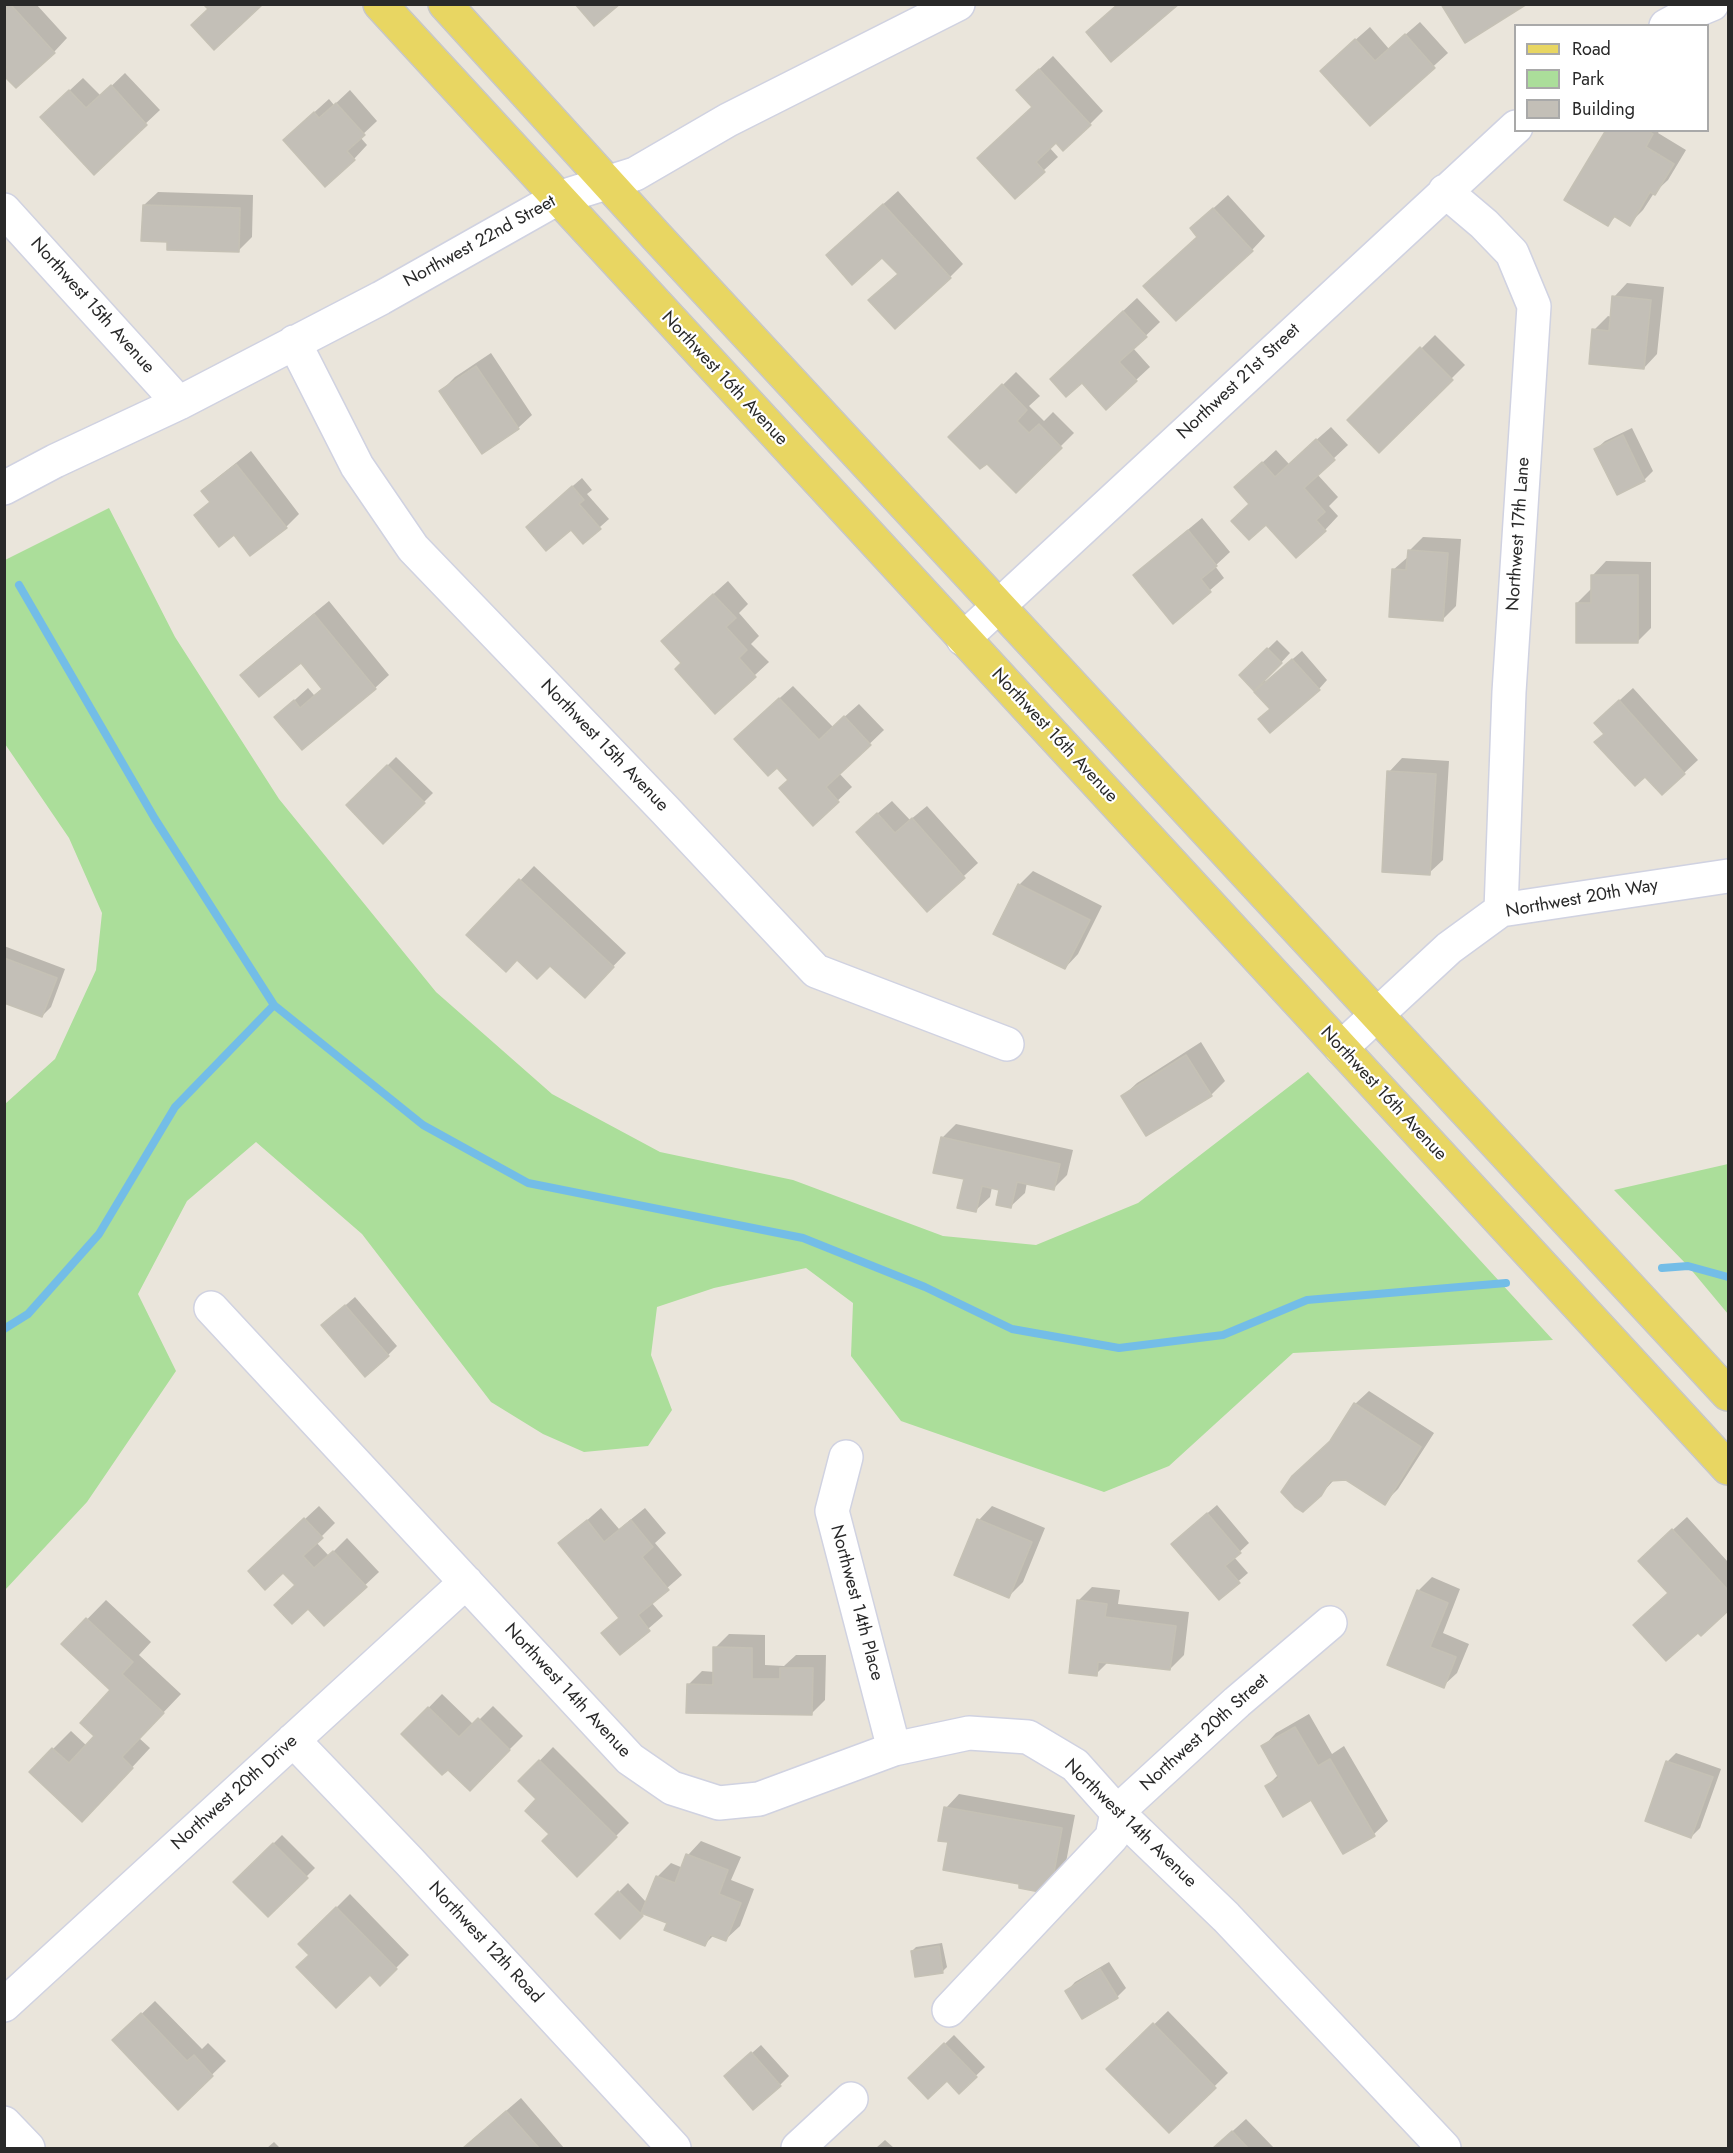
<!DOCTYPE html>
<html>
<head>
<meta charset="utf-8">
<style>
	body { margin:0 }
	#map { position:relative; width:1733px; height:2153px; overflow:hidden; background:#eae5db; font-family:Jost,sans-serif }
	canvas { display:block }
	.frame { position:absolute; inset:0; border:6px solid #292929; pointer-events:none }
	.legend { position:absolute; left:1514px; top:24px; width:195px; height:108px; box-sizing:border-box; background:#fff; border:2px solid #a9a9a9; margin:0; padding:8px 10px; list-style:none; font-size:18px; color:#292929 }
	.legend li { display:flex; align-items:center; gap:12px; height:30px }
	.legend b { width:30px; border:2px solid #a9a9a9 }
</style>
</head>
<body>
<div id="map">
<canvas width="1733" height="2153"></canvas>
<div class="frame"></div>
<ul class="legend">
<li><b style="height:8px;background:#e8d662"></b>Road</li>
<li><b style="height:16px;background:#abde9a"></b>Park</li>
<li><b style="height:16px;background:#c3bfb7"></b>Building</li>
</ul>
</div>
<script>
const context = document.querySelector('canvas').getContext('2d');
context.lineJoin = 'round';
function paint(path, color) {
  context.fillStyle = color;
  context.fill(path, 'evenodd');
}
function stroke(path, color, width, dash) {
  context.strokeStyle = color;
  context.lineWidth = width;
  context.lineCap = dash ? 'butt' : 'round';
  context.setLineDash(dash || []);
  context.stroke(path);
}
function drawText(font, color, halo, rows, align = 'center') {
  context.font = font + ' Jost,sans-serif';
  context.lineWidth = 4.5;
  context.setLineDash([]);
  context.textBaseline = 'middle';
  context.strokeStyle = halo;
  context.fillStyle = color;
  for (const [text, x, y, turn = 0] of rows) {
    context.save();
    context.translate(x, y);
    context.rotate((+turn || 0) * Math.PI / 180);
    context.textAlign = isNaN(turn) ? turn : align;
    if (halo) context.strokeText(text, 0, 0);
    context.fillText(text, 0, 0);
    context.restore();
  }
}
const green = new Path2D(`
	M109,508L175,637L279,799L436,992L552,1094L660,1152L793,1180L943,1236L1036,1245L1138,1203L1308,1072L1553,1340L1293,1353L1169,1466L1104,1492L901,1421L851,1356L853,1303L806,1268L714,1288L657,1307L651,1355L672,1410L648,1446L584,1452L543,1434L491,1402L362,1234L256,1142L187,1201L138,1294L176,1371L87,1502L5,1590V1104L55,1059L96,970L102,913L69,838L5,744V560Z
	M1728,1164V1314L1688,1266L1614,1190Z`);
const shadow = new Path2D(`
	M4,4H36L67,38L54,52L4,62Z
	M1420,22L1448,53L1370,124L1336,57L1370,27L1389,49Z
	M1053,56L1103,111L1090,124L1056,141L1049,147L1058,157L1015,197L1034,107L1032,76Z
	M125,73L160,110L94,172L56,103L83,78L101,96Z
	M350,90L377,121L360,137L367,145L354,159L298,127L329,99L334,105Z
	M1608,130H1660L1658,133L1686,150L1668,180L1654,193L1643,210L1629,224L1616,216L1608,224Z
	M898,191L963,264L950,277L884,286L899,273L883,256L841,242Z
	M158,192L253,195L252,237L238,251L169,240L144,205Z
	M1228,195L1265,236L1252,250L1199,236L1206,215Z
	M1627,283L1664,287L1657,354L1644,368L1594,330L1608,316L1612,317L1614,297Z
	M1137,298L1160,322L1133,348L1150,367L1136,380L1065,365Z
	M1435,335L1465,365L1379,451L1349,420Z
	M491,353L532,415L518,428L483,452L441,391L455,377Z
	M1016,372L1040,396L1029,406L1044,421L1053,412L1074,433L1016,491L987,462L950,437Z
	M1331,427L1348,445L1317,474L1338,497L1329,506L1338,516L1325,530L1251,503L1250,474L1276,450L1289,464Z
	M1632,428L1653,471L1644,480L1617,493L1596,449L1605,441Z
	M251,451L299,514L286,527L234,533L196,515L211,501L203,491L217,478Z
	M582,478L592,490L587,494L609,519L583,542L571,528L536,518Z
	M1202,518L1230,552L1215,566L1224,578L1173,622L1135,575L1149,562Z
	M1423,537L1461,539L1456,606L1443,619L1393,570L1409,556V551Z
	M1606,561L1651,562V628L1637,642L1577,603L1591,589L1593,575Z
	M728,581L748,604L739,613L759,636L751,644L769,662L715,712L683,663L677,627Z
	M329,601L389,675L375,688L276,717L308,688L314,695L323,688L301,660L242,675L256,661Z
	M1277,640L1290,653L1265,680L1266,682L1302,651L1327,680L1319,689L1271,709L1241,675Z
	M793,686L833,727L859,704L884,730L839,773L852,787L813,824L790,780L749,726Z
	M1633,688L1698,760L1684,773L1609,710Z
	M396,757L433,793L384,842L348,805Z
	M1402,758L1449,761L1443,860L1429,873L1389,772Z
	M892,801L910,820L927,806L978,863L927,910L871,819Z
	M534,866L626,953L598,982L550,964L518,958L468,935Z
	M1033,871L1102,906L1078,954L1065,968L1019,885Z
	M4,946L65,969L51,1007L42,1016L4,1001Z
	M1201,1042L1225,1081L1211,1095L1123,1096L1137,1083Z
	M956,1124L1073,1150L1067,1175L1054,1188L1027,1182L1025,1193L1011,1206L1001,1189L992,1187L990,1197L976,1210L965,1178L942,1138Z
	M355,1297L397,1346L388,1355L332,1317Z
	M1369,1391L1434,1433L1398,1489L1384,1503L1346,1479L1334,1480L1320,1495L1333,1439L1355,1404Z
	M1217,1505L1249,1543L1234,1557L1248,1573L1219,1598L1182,1535Z
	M319,1506L335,1523L316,1542L329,1556L347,1538L379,1572L324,1624L296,1585L283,1571L263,1558Z
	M992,1506L1045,1528L1023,1582L1009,1596L979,1520Z
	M601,1508L619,1529L645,1508L666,1533L655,1543L682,1575L651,1602L663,1616L620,1653V1617L560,1544Z
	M1687,1517L1728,1562V1609L1701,1634L1669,1592L1654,1547Z
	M1432,1577L1460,1589L1443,1633L1469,1644L1457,1673L1443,1686L1389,1664L1418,1591Z
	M1092,1587L1120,1590L1118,1604L1189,1612L1184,1655L1170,1669L1109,1661L1096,1674L1078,1601Z
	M106,1600L151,1642L139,1655L181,1694L139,1738L150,1748L100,1802L53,1749L71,1731L87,1746L96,1736L113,1690L63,1644Z
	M729,1634L765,1635V1665L784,1666L796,1655H826L825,1700L811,1714L688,1685L702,1671L715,1672V1648Z
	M442,1694L474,1725L493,1706L523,1736L470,1789L448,1768L403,1734Z
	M1309,1714L1332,1754L1344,1746L1388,1821L1374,1834L1343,1852L1312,1798L1267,1786L1279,1774L1263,1747L1276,1733Z
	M553,1747L629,1823L577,1875L551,1834L538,1799L520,1781Z
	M1676,1753L1721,1769L1700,1828L1691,1837L1667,1762Z
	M959,1794L1075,1815L1063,1878L1021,1883L949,1841L946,1808Z
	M282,1835L315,1868L268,1915L235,1882Z
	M701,1841L741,1857L731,1880L754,1889L740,1926L726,1939L714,1935L705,1944L669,1923L644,1913L620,1937L597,1914L628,1883L647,1903L657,1877L671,1863L683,1868L688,1855Z
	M350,1894L409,1955L380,1984L370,1973L311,1955L300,1944Z
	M942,1943L947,1967L943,1971L912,1951L916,1947Z
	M1109,1962L1126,1988L1117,1997L1067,1991L1075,1982Z
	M155,2001L202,2049L208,2043L226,2061L178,2108L128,2027Z
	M1168,2011L1228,2073L1169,2131L1108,2069Z
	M954,2035L985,2067L959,2092L947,2079L910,2078Z
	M761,2045L789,2076L780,2085L735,2068Z
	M521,2098L564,2148H463Z
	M1246,2119L1274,2148H1214Z
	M885,2140L894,2148H876Z
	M274,2142L280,2148H267Z`);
const stream = new Path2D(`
	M19,585L155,819L274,1005
	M1662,1268L1688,1266L1728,1277
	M4,1329L28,1314L99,1234L175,1107L274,1005L423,1125L528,1183L803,1238L925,1287L1012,1329L1119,1348L1223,1335L1307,1300L1506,1283`);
const building = new Path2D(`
	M6,4H10L55,53L16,88L4,76V70L7,67L4,64Z
	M203,4H260L261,6L214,50L191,25L208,9Z
	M575,4H620L594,26Z
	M1118,4H1179L1111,62L1086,32Z
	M1441,4H1527L1465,43Z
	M1405,34L1435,68L1370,126L1320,71L1355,39L1375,61Z
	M1039,69L1091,125L1063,151L1056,143L1036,162L1045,172L1015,199L977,158L1032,107L1016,90Z
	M111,85L147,125L94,175L40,117L69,90L86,108Z
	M336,103L365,135L347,151L355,160L325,187L283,140L314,112L319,118Z
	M1606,130H1647L1653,134L1646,147L1674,164L1655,195L1650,192L1630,226L1614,216L1608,226L1564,200Z
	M883,204L951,278L895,329L868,300L898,274L882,258L852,285L826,255Z
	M143,205L240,208L239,252L167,250V242L141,241Z
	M1213,208L1253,251L1176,321L1143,286L1197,237L1190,228Z
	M1612,296L1651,300L1644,369L1589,364L1592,329L1609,331Z
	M1123,311L1147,337L1119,362L1137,381L1106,410L1082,383L1066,397L1050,379Z
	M1420,347L1453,380L1379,453L1347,420Z
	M476,366L519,429L482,454L439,391Z
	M1002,384L1027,410L1017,421L1029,433L1039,424L1062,448L1016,493L987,464L980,469L948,437Z
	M1623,435L1645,481L1617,495L1594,449Z
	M1316,439L1335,460L1304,488L1325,512L1316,520L1326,531L1296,558L1266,525L1249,540L1231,521L1249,504L1234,487L1262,462L1275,477Z
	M236,464L287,528L250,556L234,535L219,547L194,515L210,502L201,491Z
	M572,486L584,500L579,504L601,529L583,544L571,530L546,551L526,527Z
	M1188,530L1217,566L1201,579L1211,592L1173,624L1133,575Z
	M1408,550L1448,553L1443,621L1389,617L1392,569L1406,570Z
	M1591,575H1638V643H1576V603H1591Z
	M713,594L736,618L726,627L747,650L739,658L756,677L715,714L675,669L681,663L661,641Z
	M314,614L376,689L302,750L274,717L294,700L300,708L322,689L301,663L259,697L240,675Z
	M1267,648L1282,663L1254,691L1239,675Z
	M1292,659L1320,690L1270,733L1258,719L1270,709L1254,692Z
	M779,698L819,740L844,716L871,745L826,787L839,802L813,826L779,788L788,780L777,768L768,776L734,739Z
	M1619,700L1685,774L1662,795L1645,777L1635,786L1594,742L1604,734L1594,723Z
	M387,765L425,803L383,844L346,805Z
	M1387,771L1436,774L1430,875L1382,872Z
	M877,813L895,833L912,818L965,878L927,912L856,832Z
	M519,879L614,967L585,998L550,966L537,979L517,960L506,972L466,935Z
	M1018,884L1090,920L1065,969L993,934Z
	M4,958L57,978L42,1017L4,1003Z
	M1186,1055L1212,1096L1146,1136L1121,1096Z
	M941,1137L1060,1164L1054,1190L1017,1182L1011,1208L996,1205L999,1190L982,1186L976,1212L957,1208L964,1179L933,1173Z
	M345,1305L389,1356L365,1377L321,1325Z
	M1354,1403L1421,1447L1385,1505L1346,1480L1330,1481L1321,1496L1303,1512L1295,1507L1281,1492L1292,1476L1330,1441Z
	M1207,1513L1241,1553L1225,1566L1240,1583L1219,1600L1171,1544Z
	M304,1518L323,1538L303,1556L314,1568L333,1551L367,1587L324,1626L308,1609L292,1624L274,1605L295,1585L283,1573L265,1590L248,1571Z
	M977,1519L1032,1542L1009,1598L954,1575Z
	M587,1520L604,1542L631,1520L653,1547L642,1557L669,1590L638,1615L650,1631L620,1655L601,1633L619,1618L558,1543Z
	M1672,1529L1728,1590V1611L1701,1636L1698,1633L1666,1661L1633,1625L1668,1593L1638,1561Z
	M1417,1590L1448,1603L1430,1647L1456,1657L1444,1688L1387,1665Z
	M1077,1600L1107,1604L1105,1617L1176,1626L1170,1670L1098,1662L1097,1676L1069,1673Z
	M86,1618L133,1662L122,1674L164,1713L122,1757L133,1768L82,1822L29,1772L52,1748L69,1763L94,1736L80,1723L110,1690L61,1644Z
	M713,1647L752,1648V1679H780V1668H813L812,1715L686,1713L687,1684L713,1685Z
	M428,1707L459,1737L478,1718L510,1750L470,1791L448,1770L442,1775L401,1734Z
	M1295,1727L1318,1766L1330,1759L1375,1836L1343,1854L1311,1800L1283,1817L1265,1786L1279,1778L1261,1746Z
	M539,1760L617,1837L577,1877L542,1841L549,1834L525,1811L536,1799L518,1781Z
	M1666,1761L1713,1777L1691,1838L1645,1821Z
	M944,1807L1062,1828L1050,1894L1019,1888V1884L943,1870L948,1842L938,1841Z
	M273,1843L308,1878L268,1917L233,1882Z
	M686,1854L728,1870L719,1894L741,1903L726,1941L710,1935L705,1946L664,1930L667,1923L641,1913L656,1876L675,1883Z
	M618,1891L643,1916L620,1939L595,1914Z
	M336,1907L397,1969L380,1986L370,1975L336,2008L296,1967L309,1955L298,1944Z
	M939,1946L943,1973L915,1977L911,1951Z
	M1100,1969L1118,1998L1082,2019L1065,1991Z
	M141,2013L187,2061L194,2055L213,2076L178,2110L112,2040Z
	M1153,2023L1216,2088L1169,2133L1106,2069Z
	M944,2043L977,2077L959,2094L947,2081L928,2099L908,2078Z
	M751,2052L781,2086L753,2110L724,2076Z
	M506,2111L539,2148H463Z
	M1232,2131L1248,2148H1213Z`);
const minor = new Path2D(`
	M1666,26L1688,14L1712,4
	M1445,191L1484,224L1512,253L1534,306L1509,692L1501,910
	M4,210L179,403
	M294,342L357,466L413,548L665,810L816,971L1007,1044
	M4,488L55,461L179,403L381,298L558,198L635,174L728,120L958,4
	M963,639L1516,127
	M1341,1048L1449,948L1501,910L1728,876
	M211,1308L630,1759L672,1788L719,1803L759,1799L894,1749L969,1733L1028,1737L1075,1765L1117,1812L1226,1917L1444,2148
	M846,1457L832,1511L894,1749
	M293,1740L409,1861L674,2148
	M4,2005L466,1582
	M949,2010L1112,1837L1117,1812L1237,1702L1330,1623
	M4,2123L28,2148
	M798,2148L851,2099`);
const major = new Path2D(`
	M380,4L1728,1468
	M445,4L656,236L1728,1394`);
const streetNames = [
	["Northwest 22nd Street",480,242,-29],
	["Northwest 15th Avenue",92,306,48],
	["Northwest 16th Avenue",724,379,47],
	["Northwest 21st Street",1239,382,-43],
	["Northwest 17th Lane",1519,534,-86],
	["Northwest 16th Avenue",1054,736,47],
	["Northwest 15th Avenue",604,746,46],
	["Northwest 20th Way",1582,899,-10],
	["Northwest 16th Avenue",1383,1094,47],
	["Northwest 14th Place",856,1603,75],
	["Northwest 14th Avenue",567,1691,47],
	["Northwest 20th Street",1205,1733,-42],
	["Northwest 20th Drive",235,1793,-42],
	["Northwest 14th Avenue",1130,1824,44],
	["Northwest 12th Road",485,1943,47]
];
paint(green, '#abde9a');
paint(shadow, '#0003');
stroke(stream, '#73bde7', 8);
paint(building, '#c3bfb7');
stroke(building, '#c5c1b5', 1.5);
stroke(minor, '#d0d2e1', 36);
stroke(major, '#c7c7c7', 36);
stroke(minor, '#fff', 33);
stroke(major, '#e8d662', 33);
drawText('18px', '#292929', '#fff', streetNames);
</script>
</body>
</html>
